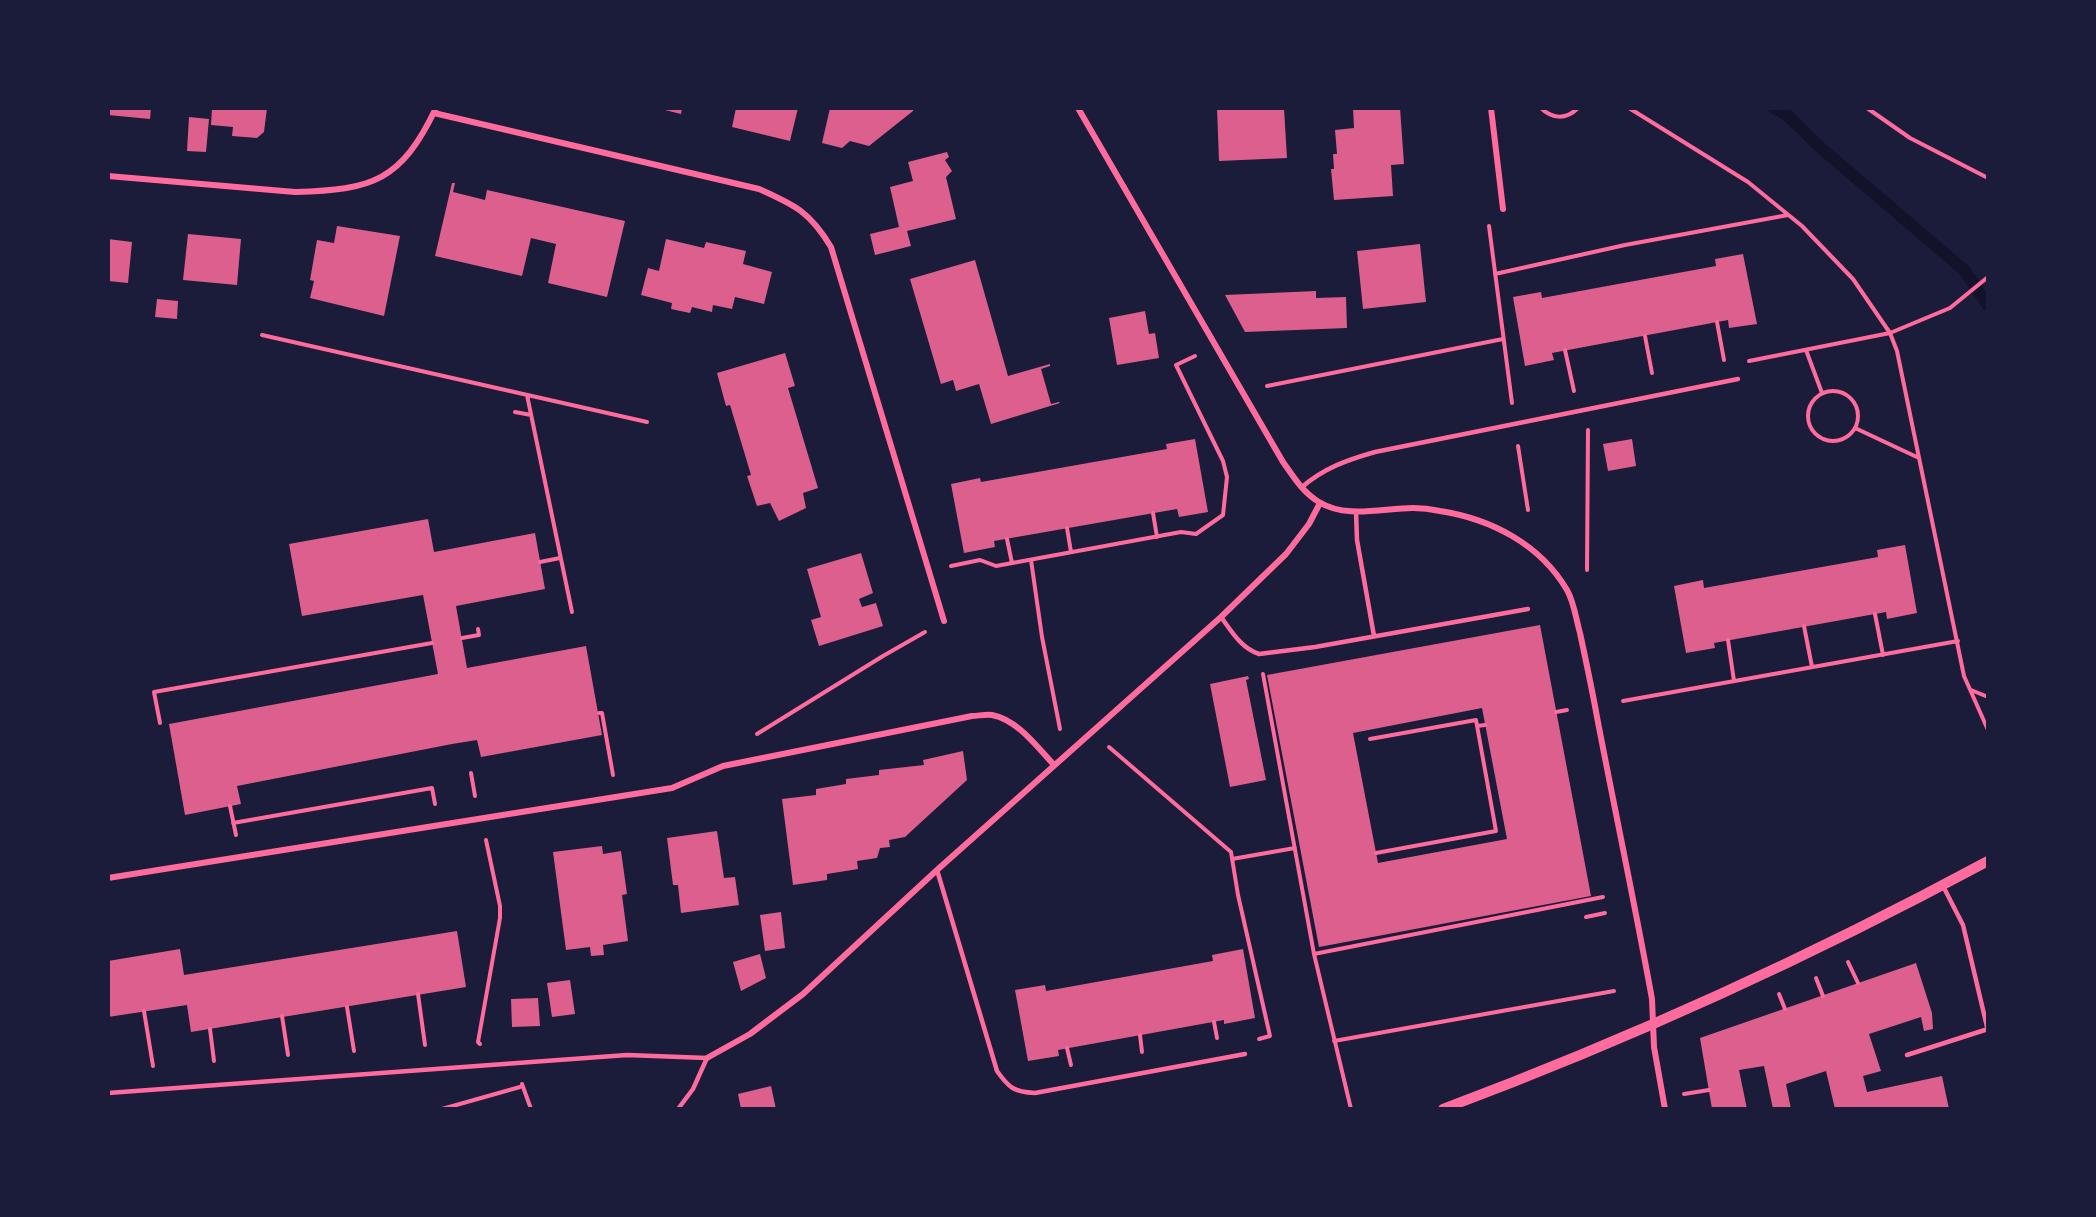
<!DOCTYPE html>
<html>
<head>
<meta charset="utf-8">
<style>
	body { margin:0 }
	#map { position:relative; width:2096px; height:1217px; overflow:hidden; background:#1b1b3a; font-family:"Nunito Sans",sans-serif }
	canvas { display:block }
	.frame { position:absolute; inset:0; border:110px solid #1b1b3a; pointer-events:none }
</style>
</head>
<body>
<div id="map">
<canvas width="2096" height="1217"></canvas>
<div class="frame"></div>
</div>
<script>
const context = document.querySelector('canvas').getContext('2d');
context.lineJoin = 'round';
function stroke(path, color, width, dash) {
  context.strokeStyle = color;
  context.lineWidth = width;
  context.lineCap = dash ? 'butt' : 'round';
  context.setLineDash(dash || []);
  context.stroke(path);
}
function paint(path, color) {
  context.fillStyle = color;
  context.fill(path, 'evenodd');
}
const stream = new Path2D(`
	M1774,108L1787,115L1821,148L1964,270L1988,305`);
const building = new Path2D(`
	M108,108H151L150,119L108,115Z
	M212,108H267L264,132L257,138L232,136L233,127L211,125Z
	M657,108H682L681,114Z
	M736,108H798L790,141L732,127Z
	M830,108H914L913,111L869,146L850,141L842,148L822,143Z
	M1217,108H1284L1287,158L1219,161Z
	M1353,108H1400L1404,164L1391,165L1393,196L1334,200L1331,169H1334L1333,154H1337L1335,130L1354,128Z
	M189,117L209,119L206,152L187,151Z
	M947,152L949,157L945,160L952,171L946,177L956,219L907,231L911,246L875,255L870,234L899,227L890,187L913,181L908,162Z
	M452,183H455L453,192L485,200L487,190L625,221L607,297L548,283L556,244L531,238L522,276L435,256Z
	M337,226L400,236L384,316L310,298L314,281L310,280L317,240L334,243Z
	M188,234L241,239L237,285L183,280Z
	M108,239L132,242L128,283L108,281Z
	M666,239L704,248L706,242L746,251L743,264L772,272L764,304L735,297L732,309L713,305L712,312L692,307L690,313L671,309L672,303L641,295L648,268L659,271Z
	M1420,244L1426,302L1363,309L1357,251Z
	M1743,254L1757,324L1729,328L1728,320L1552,353L1554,360L1525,366L1513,297L1541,292L1542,298L1716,266L1715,259Z
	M975,260L1008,376L1050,364V366L1041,369L1051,404L1059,402L1060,403L991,424L979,384L956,391L953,380L941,384L910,279Z
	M1316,291V298L1346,297L1347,328L1245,332L1225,295Z
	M157,299L178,301L177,319L155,317Z
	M1145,311L1149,334L1155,333L1159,358L1117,365L1109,318Z
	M785,353L795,386L788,388L818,488L803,493L806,508L779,521L770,503L757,506L747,476L751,475L730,405L726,406L717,373Z
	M1195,439L1208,512L1179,517L1177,509L994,541L995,547L964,553L951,484L980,478L981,482L1167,449L1166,444Z
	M1632,439L1636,466L1608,471L1603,444Z
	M428,519L434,552L535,533L545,589L456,606L467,668L586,646L602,735L481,757L477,740L452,744L237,786L241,804L185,815L169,724L438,674L423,595L302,616L289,544Z
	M1905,545L1917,613L1887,619L1886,612L1714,643L1715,648L1686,653L1674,586L1703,580L1704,588L1878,557L1877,550Z
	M861,553L873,593L859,599L862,607L876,603L883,626L819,646L811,620L821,617L807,569Z
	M1540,625L1591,896L1319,947L1267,675ZM1482,708L1507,839L1378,863L1353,733Z
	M1248,676L1249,679L1246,680L1266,780L1230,787L1210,684Z
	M963,751L967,780L905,837L889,840L890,847L880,848L877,858L857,861L858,869L827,874V880L793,885L782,799L816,795V789L846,784V779L879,775V770L924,765L923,760Z
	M717,831L724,878L735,877L739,905L681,913L678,885H673L667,838Z
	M602,846L603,854L621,851L627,894L622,895L628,941L603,945L604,955L591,956L590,947L566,950L553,852Z
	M781,912L785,948L765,951L760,915Z
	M457,931L466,987L191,1032L187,1005L108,1017V961L180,949L184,975Z
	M1243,949L1255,1018L1224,1024V1020L1058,1050L1059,1056L1028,1061L1015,990L1045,985L1046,991L1213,961L1212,955Z
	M760,954L766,978L741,991L733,962Z
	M1916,963L1932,1013L1933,1029L1924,1031L1921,1017L1869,1034L1881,1071L1863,1076L1867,1092L1942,1076L1949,1109H1835L1826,1071L1786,1084L1791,1109H1773L1764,1066L1739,1070L1747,1109H1712L1700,1038Z
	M570,980L575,1014L552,1017L547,983Z
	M538,998L540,1026L512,1027L511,999Z
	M771,1086L776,1109H741L738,1094Z`);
const path = new Path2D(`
	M1541,108C1552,119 1566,120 1578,108
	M1629,108L1748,182L1802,226L1853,279L1890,333L1897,351L1964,676L1988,730
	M1867,108L1910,138L1988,178
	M1489,226L1512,403
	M1495,274L1625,245L1788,215
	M1717,322L1724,360
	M262,335L647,422
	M1645,336L1652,373
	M1565,350L1574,391
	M1806,350L1822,393
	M1749,361L1890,333L1950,308L1988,277
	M1267,386L1503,339
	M1808 416a25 25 0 1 1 50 0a25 25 0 1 1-50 0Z
	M527,395L572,612
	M515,412L531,415
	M1855,428L1919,458
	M1518,446L1528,510
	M1153,513L1157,537
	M1067,528L1071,552
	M1007,539L1012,563
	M1031,560L1042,637L1060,729
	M540,562L560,558
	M951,566L980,560L996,566L1181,532L1196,534L1223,515L1227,477L1223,461L1176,365L1195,356
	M1587,570L1588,430
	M1875,614L1883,655
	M1804,626L1812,667
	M462,638L479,635L478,629
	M1728,640L1734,681
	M1263,674L1314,954L1603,897
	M1971,690L1988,697
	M1623,701L1958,641
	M1556,712L1567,710
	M599,713H602L613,775
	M160,723L154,692L432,643
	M1477,726L1485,725
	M757,734L883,656L925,632
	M1370,739L1476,720L1496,831L1376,853
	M1109,747L1231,852L1238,895L1270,1036L1259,1039
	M471,773L475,796
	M230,806L236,835
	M233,823L432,788L435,804
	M1232,859L1295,848
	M1586,917L1605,913
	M1314,954L1351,1109
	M1848,962L1858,983
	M1816,978L1823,996
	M418,994L425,1045
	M1779,994L1785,1009
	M347,1007L354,1051
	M144,1011L153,1066
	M282,1016L288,1055
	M1214,1022L1217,1038
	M210,1029L214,1061
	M1140,1035L1142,1052
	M1334,1041L1614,991
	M480,1044L478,1042L500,918V906L486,840
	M1067,1048L1071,1065
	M522,1084L531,1109
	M1684,1094L1709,1090
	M442,1109L520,1087`);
const service = new Path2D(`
	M1302,487C1324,468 1347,460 1375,452L1738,379
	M1356,511L1357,540L1374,636
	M1221,617C1232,632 1241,648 1259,654L1315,647L1528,609
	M937,870L997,1071C1009,1088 1014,1092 1035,1093L1245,1054
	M1943,886L1963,925L1988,1031
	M1907,1055L1988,1029
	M108,1093L627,1055L707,1058L693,1089L678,1109`);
const minor = new Path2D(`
	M1078,108L1283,462C1293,476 1303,493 1319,502C1346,519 1383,508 1413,508C1422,508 1431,509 1440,511C1491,519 1540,544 1567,590C1574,602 1576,619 1580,633C1586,661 1592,689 1597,717C1615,811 1635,905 1652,999L1654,1047L1665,1109
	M1491,108L1503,209
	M434,113L759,189C795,205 810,212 831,247L944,621
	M108,176L295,192C373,190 401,181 436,108
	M108,878L672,788L723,766L972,716C978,716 986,714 992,715C1018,720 1037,747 1054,765
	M707,1058L750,1034L803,994L937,870L1221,617L1286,554L1309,524L1320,503`);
const tertiary = new Path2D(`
	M1443,1109C1630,1039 1812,956 1988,861`);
stroke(stream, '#12122b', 12);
paint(building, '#dd5f8e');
stroke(path, '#ff6b9d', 4);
stroke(service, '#ff6b9d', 4.5);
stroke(minor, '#ff6b9d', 6);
stroke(tertiary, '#ff6b9d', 10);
</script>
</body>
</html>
